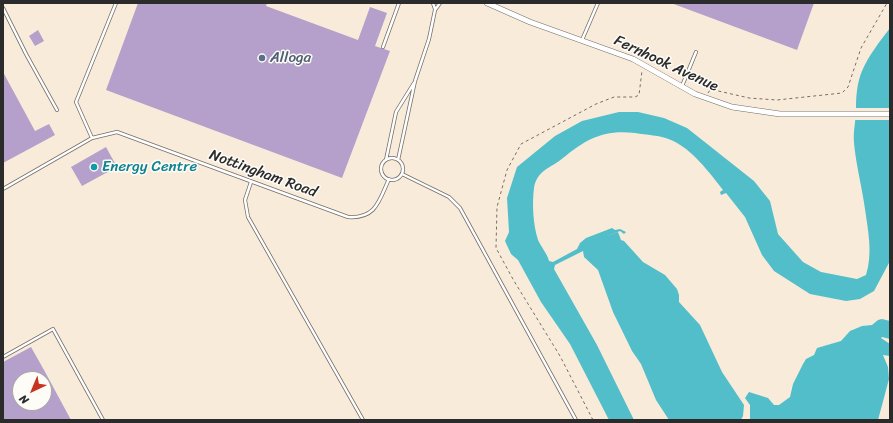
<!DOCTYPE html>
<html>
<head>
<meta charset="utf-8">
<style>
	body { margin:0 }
	#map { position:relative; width:893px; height:423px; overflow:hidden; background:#f9ebda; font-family:Sriracha,sans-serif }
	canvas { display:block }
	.frame { position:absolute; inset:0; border:4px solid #2b2b2b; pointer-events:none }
	.north { position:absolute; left:12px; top:371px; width:40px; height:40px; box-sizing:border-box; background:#fdfcf7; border:1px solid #a9a8a5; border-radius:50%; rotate:224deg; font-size:11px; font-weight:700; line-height:16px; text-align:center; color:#2b2b2b }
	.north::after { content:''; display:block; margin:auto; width:14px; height:18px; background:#c8321e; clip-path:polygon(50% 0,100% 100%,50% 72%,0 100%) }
</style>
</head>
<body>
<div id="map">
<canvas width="893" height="423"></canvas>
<div class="frame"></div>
<div class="north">N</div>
</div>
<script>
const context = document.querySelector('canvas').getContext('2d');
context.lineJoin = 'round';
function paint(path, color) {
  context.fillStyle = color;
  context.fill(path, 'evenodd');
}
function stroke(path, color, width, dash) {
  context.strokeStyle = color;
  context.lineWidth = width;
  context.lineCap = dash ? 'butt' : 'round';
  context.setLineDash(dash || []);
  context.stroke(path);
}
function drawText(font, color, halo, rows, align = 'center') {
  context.font = font + ' Sriracha,sans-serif';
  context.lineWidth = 3;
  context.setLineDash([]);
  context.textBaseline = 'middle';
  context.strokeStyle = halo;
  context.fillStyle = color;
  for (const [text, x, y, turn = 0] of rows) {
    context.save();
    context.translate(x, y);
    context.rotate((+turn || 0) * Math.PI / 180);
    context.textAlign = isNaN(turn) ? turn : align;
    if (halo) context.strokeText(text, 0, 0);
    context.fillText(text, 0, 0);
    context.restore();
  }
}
const water = new Path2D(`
	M890,28V261L874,291L860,299L846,301L810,294L774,271L762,255L745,217L726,193L721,195L720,192L723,190C709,172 692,149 671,140C659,135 647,135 635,133C604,129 586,139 563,158C551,168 537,170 534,188C532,204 533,224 538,240C541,247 547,253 549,261L553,262L577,249L580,243L586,238L612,228L615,230L620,229L626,232L624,234L620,231L605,237L618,232L621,240L624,241L643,262L665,275L677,289L679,295V302L700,325L722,372L744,405L743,416L741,420H669L656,400L641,364L632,351L613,312L598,270L584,257L583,251L555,265L554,269L597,345L634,420H609L570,344L541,302L518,260L511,254L505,241L509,232L507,198L517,167L555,136L582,121L619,112H638L664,118L687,128L754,181L770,201L778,234L803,262L821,272L857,279L866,275C873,253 868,231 865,209C862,187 856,165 854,143C853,131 856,120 856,109C856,96 857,83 862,71C869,55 880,41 890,28Z
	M882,319L890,321V339L882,337L881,338L890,344V356L883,355L888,367L889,379L878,420H750V405L745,398L749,392L768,398L774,405H779L790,397L793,384L803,364L806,359L814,355L817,348L841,341L850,331L862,326L872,325L878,320Z`);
const pier = new Path2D(`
	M854,108H890V120H852Z`);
const building = new Path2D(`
	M138,3H267L266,6L358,40L370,7L387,13L375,46L390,51L342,178L106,90Z
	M671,3H814L797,50Z
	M38,30L44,41L35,46L29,36Z
	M3,72L35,131L49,124L55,135L3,163Z
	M106,147L117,167L82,186L71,167Z
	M31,347L44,370L71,420H3V362ZM20,379H44V403H20Z`);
const path = new Path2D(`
	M708,93L710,90H714L749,98L777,100L842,93L848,87L861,48L887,3
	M593,420L560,356L514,281L496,248L497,207L507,170L521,144L596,104L614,97H635L639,95L642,71`);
const service = new Path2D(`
	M116,3L76,102L92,138L117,132L348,217C376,219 379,201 389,179
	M433,3L435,9
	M3,8L26,54L57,110
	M582,40L598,3
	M383,47L399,3
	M682,86L696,52
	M381 169a11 11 0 1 1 22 0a11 11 0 1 1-22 0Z
	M386,160L396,112L414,83
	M398,160L415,81L429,39L435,10L440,3
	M402,174L449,197L460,208L576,420
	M251,182L245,200L248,217L363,420
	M3,189L92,138
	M3,357L53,329L103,420`);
const minor = new Path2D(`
	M487,3L530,22L633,59L695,94L732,107L780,114H890`);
const markers = [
	[262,58,4,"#5c6f8a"],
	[94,167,4,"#0f9aa8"]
];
const serviceNames = [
	["Alloga",270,58]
];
const streetNames = [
	["Fernhook Avenue",666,64,25],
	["Nottingham Road",263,174,20]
];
const cultureNames = [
	["Energy Centre",102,167]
];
paint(water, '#51beca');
paint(pier, '#f9ebda');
paint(building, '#b4a0cb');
stroke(service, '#736e68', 4);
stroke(minor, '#736e68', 6);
stroke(path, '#736e68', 1, [3, 3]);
stroke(service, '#fff', 2.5);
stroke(minor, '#fff', 5);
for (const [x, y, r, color] of markers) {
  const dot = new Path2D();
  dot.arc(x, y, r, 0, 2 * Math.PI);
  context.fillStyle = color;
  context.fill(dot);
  stroke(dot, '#fdfcf7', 1.5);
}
drawText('15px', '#4e5e75', '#fdfcf7', serviceNames, 'left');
drawText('15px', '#2b2b2b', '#fdfcf7', streetNames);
drawText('15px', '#0d838f', '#fdfcf7', cultureNames, 'left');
</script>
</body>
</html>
